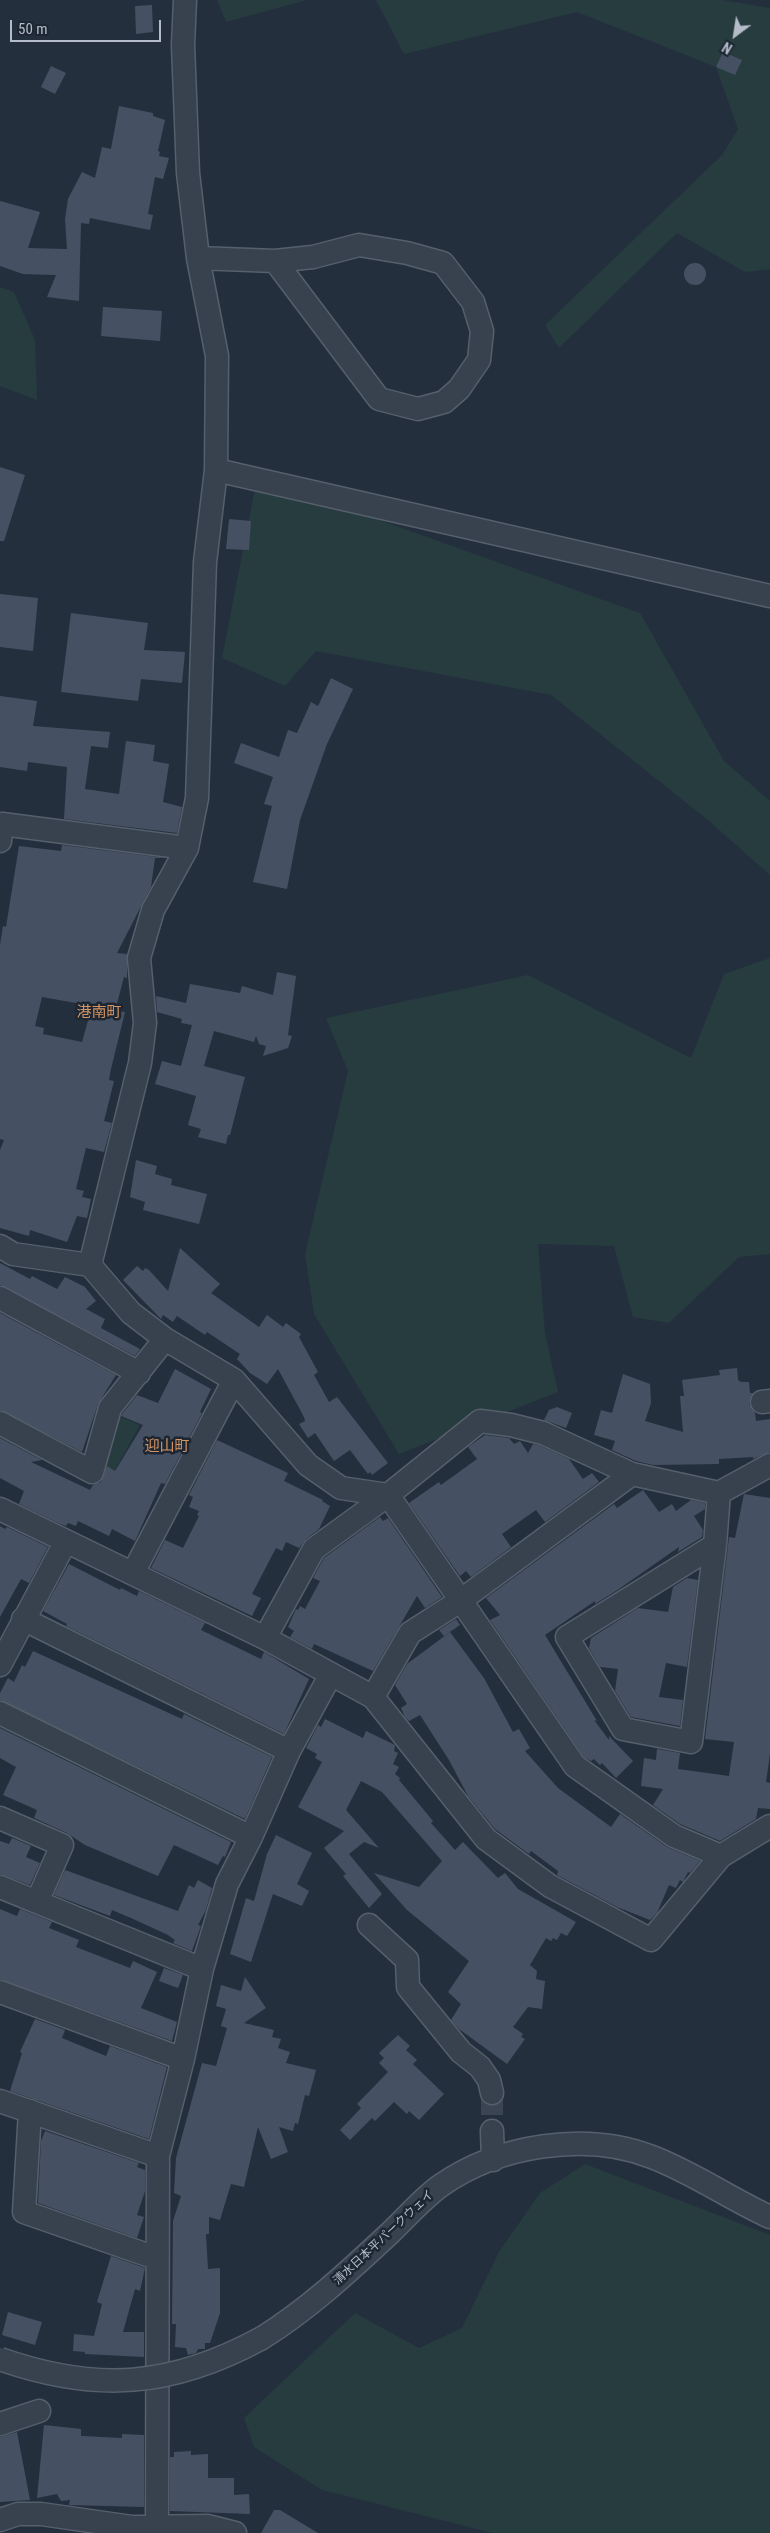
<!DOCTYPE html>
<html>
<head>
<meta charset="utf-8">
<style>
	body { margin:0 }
	#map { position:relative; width:770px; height:2533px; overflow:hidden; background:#242f3e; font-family:"Roboto Condensed",sans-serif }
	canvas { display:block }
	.north { position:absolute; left:710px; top:10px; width:50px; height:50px; -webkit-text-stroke:4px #1d2633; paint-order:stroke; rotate:211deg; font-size:14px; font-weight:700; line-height:20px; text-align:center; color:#b4bcc9 }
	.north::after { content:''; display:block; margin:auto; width:18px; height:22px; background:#b4bcc9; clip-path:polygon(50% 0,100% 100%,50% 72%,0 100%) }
	.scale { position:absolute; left:10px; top:20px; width:151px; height:22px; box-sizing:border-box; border:2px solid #b4bcc9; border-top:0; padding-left:6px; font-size:15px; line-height:18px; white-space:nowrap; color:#b4bcc9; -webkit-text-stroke:4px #1d2633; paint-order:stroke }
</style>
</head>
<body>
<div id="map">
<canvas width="770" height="2533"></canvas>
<div class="north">N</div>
<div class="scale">50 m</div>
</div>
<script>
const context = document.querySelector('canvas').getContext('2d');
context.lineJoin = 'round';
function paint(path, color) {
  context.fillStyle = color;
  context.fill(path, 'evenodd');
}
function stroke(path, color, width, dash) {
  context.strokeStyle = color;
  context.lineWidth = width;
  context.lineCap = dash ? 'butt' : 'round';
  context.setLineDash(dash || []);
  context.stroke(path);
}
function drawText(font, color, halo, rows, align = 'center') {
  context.font = font + ' "Roboto Condensed","Noto Sans JP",sans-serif';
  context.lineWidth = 5;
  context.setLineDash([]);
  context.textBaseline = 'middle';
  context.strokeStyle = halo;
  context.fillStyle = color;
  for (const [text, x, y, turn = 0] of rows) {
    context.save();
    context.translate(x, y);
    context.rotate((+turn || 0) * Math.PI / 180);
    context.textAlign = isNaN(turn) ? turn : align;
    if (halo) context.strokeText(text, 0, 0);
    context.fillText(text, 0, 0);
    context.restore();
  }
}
const green = new Path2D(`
	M217,0H307L226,22Z
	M376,0H723L770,8V269L745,272L677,233L559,348L545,325L722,155L738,129L716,67L577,12L404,54Z
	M0,287L14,292L35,340L37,400L0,386Z
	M255,488L354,511L640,613L724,761L770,801V875L709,821L551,695L316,651L285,686L222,658Z
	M770,958V1254L739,1257L669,1323L633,1317L614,1246L538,1244L545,1333L558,1392L399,1454L314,1314L305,1254L348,1071L326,1018L528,975L691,1058L724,974Z
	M115,1415L140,1425L111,1477L100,1471Z
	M585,2164L770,2235V2533H493L322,2490L254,2447L244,2418L355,2313L419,2348L462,2328L499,2252L540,2193Z`);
const building = new Path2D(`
	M152,5L153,32L136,34L135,6Z
	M723,52L742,60L735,75L716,67Z
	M51,66L66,73L55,94L41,87Z
	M119,106L153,113V116L165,120L158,151L160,152L159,156L169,158L163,179L155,177L148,214L153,215L150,230L90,218L89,224L81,223L79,301L47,297L56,275L23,274L0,266V201L40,212L28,248L67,249L65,219L68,199L82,172L95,178L102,147L111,149Z
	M684 274a11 11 0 1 1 22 0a11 11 0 1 1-22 0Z
	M103,307L162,311L160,341L101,336Z
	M0,467L25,475L4,541H0Z
	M229,519L251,521L249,550L226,549Z
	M0,594L38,598L33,651L0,647Z
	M71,613L148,623L144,650L185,652L182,683L141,679L138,701L61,692Z
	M331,678L353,689L327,744L300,820L287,889L253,882L272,806L264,804L273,777L234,763L241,743L279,757L288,730L297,733L311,702L318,706Z
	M0,696L37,701L33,726L110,732L108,748L91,746L85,789L119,794L126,741L155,745L153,761L169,764L163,802L182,807L177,833L64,819L67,767L28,762L27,771L0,767Z
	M62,845L165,858H155L151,887L117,953L127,954V978L124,977L115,1011L125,1012L111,1069L109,1080L114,1081L104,1121L112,1123L104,1152L86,1148L76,1189L84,1191L82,1197L91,1199L87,1218L77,1216L67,1242L30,1230L29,1236L0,1228V1150L4,1140L0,1139V945L3,926L6,927L19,846L61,851ZM42,997L87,1005L85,1009L91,1010L82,1042L43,1034L44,1028L35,1026Z
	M277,972L296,976L288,1035L292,1036L288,1048L263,1056L266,1046L259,1044L256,1036L254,1042L214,1031L204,1066L245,1077L230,1135H228L226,1144L198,1137L201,1129L188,1125L196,1096L155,1084L162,1061L181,1066L192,1025L181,1023L182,1019L157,1012L156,996L186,1003L190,984L240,993L242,986L273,995Z
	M136,1160L157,1166L155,1174L172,1179L171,1185L207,1194L199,1224L143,1210L145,1202L130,1197Z
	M180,1248L220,1284L211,1293L259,1327L267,1315L283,1327L286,1323L301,1334L299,1337L318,1372L314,1375L329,1402L337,1397L388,1463L372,1475L370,1472L368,1474L350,1450L334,1461L315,1433L308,1438L299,1424L305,1421L304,1417L278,1369L267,1384L250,1373L237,1359L240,1354L207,1332L205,1335L177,1316L173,1322L163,1315L161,1319L123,1280L137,1266L143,1271L145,1268L149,1270L168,1291Z
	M0,1263L30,1279L32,1276L57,1289L65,1277L85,1287L96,1301L86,1309L105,1319L101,1328L140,1349L135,1356L0,1285Z
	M0,1313L116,1375L98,1404L82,1452L0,1410Z
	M737,1368L738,1380L741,1382H749L750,1393H753L749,1404L755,1413L756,1421L770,1419V1452L753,1459V1457L719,1459V1464L653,1465L636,1461L612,1450L615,1441L594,1435L601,1410L612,1413L623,1374L650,1384L651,1403L645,1421L683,1432L680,1396H684L682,1380L720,1375L719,1370Z
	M175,1369L211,1389L200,1412L202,1413L165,1484L161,1483L135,1541L112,1529L109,1536L78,1521L76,1526L68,1523L66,1526L60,1524L19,1504L24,1491L0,1478V1438L42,1460L31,1462L90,1490L93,1485L101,1482L107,1466L115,1471L143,1425L121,1416L122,1414L137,1395L158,1403Z
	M557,1407L572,1413L566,1428L544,1420L549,1410Z
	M485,1435L509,1438L514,1444L520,1441L528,1453L533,1444L539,1445L569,1459L583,1479L592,1473L599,1482L545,1522L536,1510L502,1534L511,1547L471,1577L466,1571L460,1576L409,1503L439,1482L441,1485L477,1459L468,1447Z
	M217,1440L288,1473L284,1481L323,1500L322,1501L330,1506L319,1529L306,1539L299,1548L286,1542L282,1551L276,1548L252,1594L261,1598L252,1616L151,1568L165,1540L183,1548L199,1516L197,1515L199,1511L189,1507L193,1497L189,1495Z
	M643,1490L659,1512L672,1504L676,1511L691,1500L705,1503V1509L694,1516L703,1530L702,1537L678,1552L679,1547L619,1589L595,1604V1601L545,1635L597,1721L594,1720L609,1740V1736L633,1761L616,1778L602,1763L600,1765L594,1759L591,1761L584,1757L490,1620L500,1615L486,1598L614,1504L617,1508Z
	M744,1494L770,1498V1754L766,1782L770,1783V1809L758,1808L756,1819L720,1841L680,1824L653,1805L663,1789L641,1786L644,1758L656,1760L657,1749L680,1753L678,1769L729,1776L734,1742L705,1739L729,1537L735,1538Z
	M380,1517L383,1521L388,1518L442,1597L425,1608L417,1596L373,1671L314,1644L312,1649L290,1637L294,1631L288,1627L296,1609L298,1610L300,1606L305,1609L320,1581L313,1578L324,1558Z
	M0,1526L5,1529L7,1527L48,1547L29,1583L21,1579L0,1617Z
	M69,1564L120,1590L121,1588L137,1596L139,1591L205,1623L201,1630L261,1659L264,1652L309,1679L284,1734L66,1626L67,1624L43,1611Z
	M687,1578L698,1580L687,1667L666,1663L659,1697L683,1700L680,1726L631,1717L615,1691L618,1669L600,1667L589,1648L591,1638L638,1608L668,1612L673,1587Z
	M456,1619L460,1625L444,1636L439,1630Z
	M450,1632L484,1678L513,1732L519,1729L530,1748L525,1751L558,1788L611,1827L620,1814L667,1847L700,1861L690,1873L688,1872L683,1882L680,1880L676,1888L669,1885L657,1913L650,1920L617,1907L557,1875L558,1871L531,1851L529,1854L495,1829L468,1796L449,1760L420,1715L409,1721L405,1717L401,1708L407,1704L395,1685L407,1664Z
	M33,1651L182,1719L184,1714L272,1757L245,1819L0,1700V1693L8,1678L14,1682L22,1665L25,1667Z
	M325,1719L363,1738L366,1731L395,1745L394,1751L398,1753L393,1764L399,1767L395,1774L400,1778L399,1780L433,1821L431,1823L455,1850L463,1842L498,1878L505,1873L518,1889L576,1922L567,1936L561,1933L557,1940L553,1938L551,1941L546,1938L530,1965L537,1971L536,1979L545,1981L542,2009L528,2007L513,2027L523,2034L521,2037L525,2039L507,2064L459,2029L451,2020L461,2004L448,1992L469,1961L407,1910L374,1873L419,1887L442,1861L382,1792L361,1781L346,1810L379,1848L364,1842L349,1854L382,1894L369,1908L343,1876L346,1874L324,1848L344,1831L298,1807L322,1762L315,1758L317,1754L306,1748L318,1725L321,1727Z
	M0,1728L231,1842L225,1857L223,1856L218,1865L174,1845L158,1876L85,1845L67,1833L34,1818L37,1810L3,1795L16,1767L0,1758Z
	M276,1835L312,1853L297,1884L309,1891L302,1906L273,1894L251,1962L230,1954L246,1898L254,1901L267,1854Z
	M12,1838L31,1846L26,1857L40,1863L30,1885L0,1874V1841L9,1844Z
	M65,1870L178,1911L189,1885L194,1888L198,1880L212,1888L206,1910L198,1925L201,1926L192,1951L173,1943L175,1940L168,1935L131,1918L112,1910L110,1916L54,1895Z
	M0,1909L17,1916L20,1909L52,1922L49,1928L79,1940L76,1947L130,1968L133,1961L157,1972L141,2008L177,2022L172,2041L0,1979Z
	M164,1968L183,1975L178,1988L159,1981Z
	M245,1977L266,2008L244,2023L274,2030L272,2037L281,2039L278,2048L290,2052L286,2063L316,2070L309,2096L305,2095L298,2124L295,2123L293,2131L279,2127L288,2152L271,2159L258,2127L244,2187L231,2184L220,2220L209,2217V2234H206L208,2269L220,2268V2313L210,2343H205V2349H198L196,2353L188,2355L186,2348L175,2347L176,2324H172L173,2221L181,2196L174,2193L176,2158L202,2063L216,2066L227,2028L221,2026L226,2009L216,2006L221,1985L241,1991Z
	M35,2019L65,2030L62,2038L106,2056L110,2046L167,2067L149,2139L10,2091L22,2053L20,2052Z
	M398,2035L410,2046L406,2050L417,2060L413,2064L444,2094L419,2120L409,2111L407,2114L394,2102L375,2121L372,2118L350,2140L340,2130L361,2108L357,2104L388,2072L379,2063L384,2058L379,2053Z
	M45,2131L139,2163L137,2167L145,2170V2191L137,2215L144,2217L137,2238L38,2203L41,2141Z
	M111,2256L145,2268L140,2291L135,2289L123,2332H144V2357L85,2354V2352L73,2351L74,2334L94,2336L102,2304L97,2302Z
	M8,2312L42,2322L35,2345L2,2335Z
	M44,2425L81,2429V2436H83L122,2438V2434L144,2435V2507L69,2505L70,2500L61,2501L57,2494L37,2498Z
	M17,2432L30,2500L0,2502V2437Z
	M191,2451V2455L208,2454V2478H234V2495L249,2494L250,2514L170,2511V2457H174V2452Z
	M274,2510H280L318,2533H261Z`);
const minorTunnel = new Path2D(`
	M492,2093V2131`);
const minor = new Path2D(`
	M359,245L407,253L443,263L473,302L482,331L479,360L459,389L444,402L418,409L379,399L275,261L313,257Z
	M198,258L275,261
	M216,470L770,596
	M0,841L2,824L187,848
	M0,1246L13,1254L90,1265L131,1313L165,1339L234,1380L308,1465L341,1488L388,1495L575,1766L674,1836L721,1856
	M90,1265L140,1063L145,1023L139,958L153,910L187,848L197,798L205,562L216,470L217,356L198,258L188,173L183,45L185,0
	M0,1298L139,1373
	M762,1402L770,1401
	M0,1423L92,1472L110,1408L165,1339
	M0,1509L265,1638L373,1697L486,1839L550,1886L651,1940L721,1856L770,1826
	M715,1545L691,1742L623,1729L567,1637Z
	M715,1545L719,1493
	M133,1573L234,1380
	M23,1619L289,1751
	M265,1638L314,1549L388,1495L480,1421L511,1425L543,1433L632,1474L719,1493L770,1465
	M0,1665L66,1541
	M373,1697L410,1633L460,1601L632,1474
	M0,1713L251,1837
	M0,1818L62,1845L37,1902
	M0,1887L202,1969
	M369,1925L407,1960L408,1987L461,2052L480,2067L489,2080L492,2093
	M0,1992L183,2059
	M0,2101L158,2156
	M30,2111L24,2212L156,2258
	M492,2131L493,2160
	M262,2338C310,2308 349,2271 390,2233C406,2218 422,2199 440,2186C498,2145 586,2131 652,2157C694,2173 730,2199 770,2217
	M0,2424L39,2411
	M0,2520L18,2514H41L132,2527L207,2526L235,2533
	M157,2528L158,2156L183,2059L202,1969L227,1884L251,1837L289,1751L331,1674`);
const minorBridge = new Path2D(`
	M0,2359C97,2393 172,2387 262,2338`);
const streetNames = [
	["清水日本平パークウェイ",384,2238,-43]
];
const quarterNames = [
	["港南町",99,1013],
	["迎山町",167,1447]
];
paint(green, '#263c3f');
paint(building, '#455162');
stroke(minorTunnel, '#3a4453', 22, [22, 11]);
stroke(minor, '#565f6c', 25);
stroke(minor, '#38414e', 22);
stroke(minorBridge, '#565f6c', 25, []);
stroke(minorBridge, '#38414e', 22);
drawText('12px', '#b4bcc9', '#1d2633', streetNames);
drawText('15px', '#d59563', '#1d2633', quarterNames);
</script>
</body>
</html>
